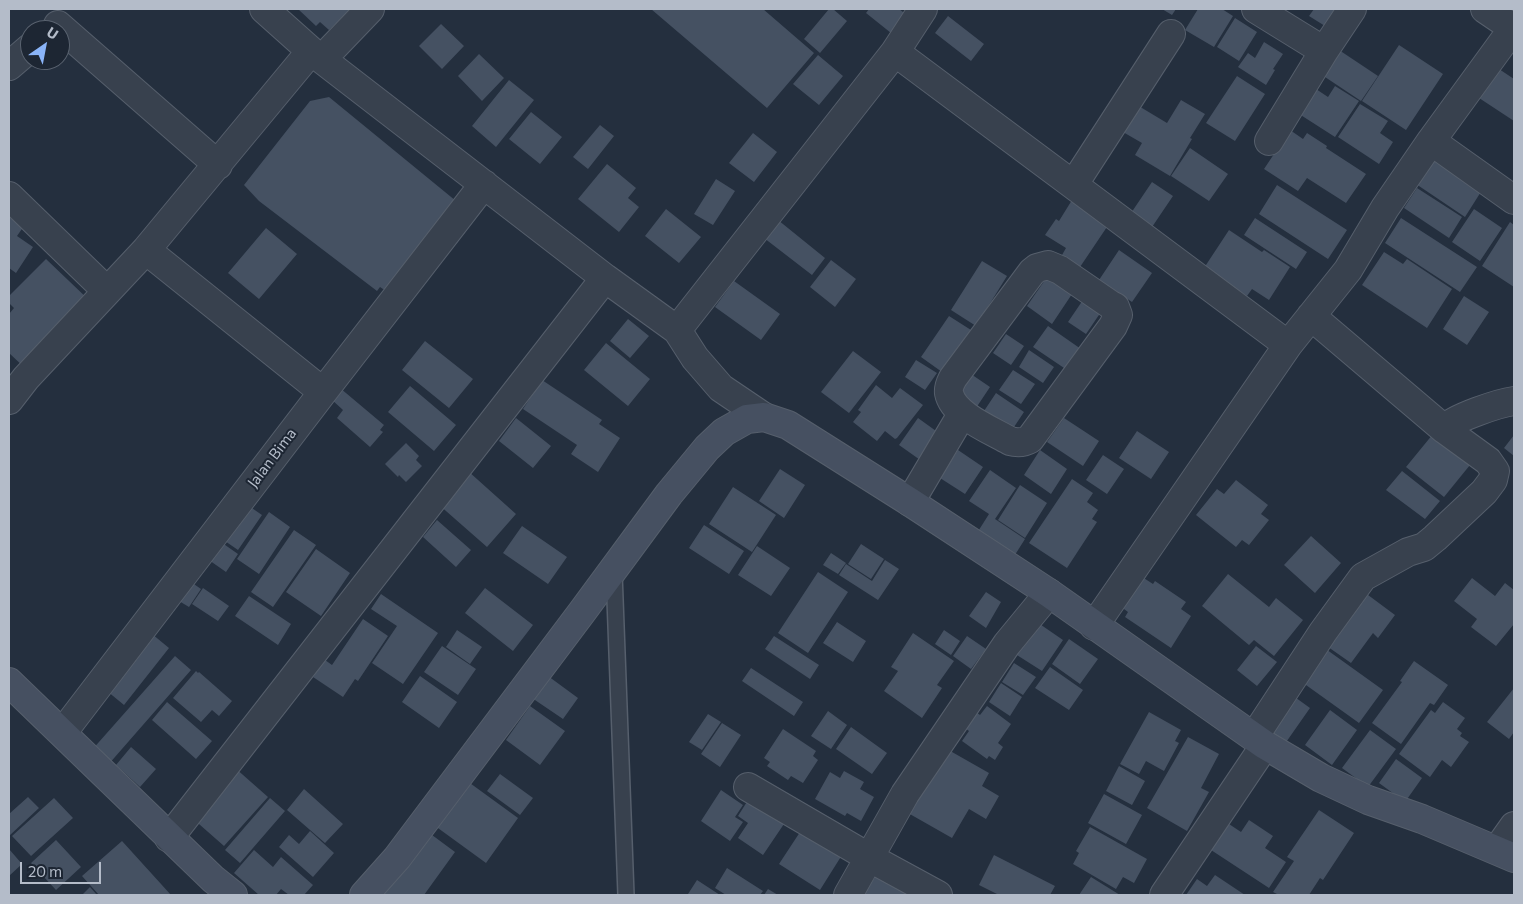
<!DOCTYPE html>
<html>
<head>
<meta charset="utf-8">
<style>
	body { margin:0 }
	#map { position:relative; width:1523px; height:904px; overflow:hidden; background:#242f3e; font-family:Commissioner,sans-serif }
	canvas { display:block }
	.frame { position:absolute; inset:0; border:10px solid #b4bcc9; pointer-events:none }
	.north { position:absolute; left:20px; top:20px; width:50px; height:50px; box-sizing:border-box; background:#1d2633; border:1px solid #59626f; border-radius:50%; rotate:33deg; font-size:14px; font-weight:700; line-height:20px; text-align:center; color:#b4bcc9 }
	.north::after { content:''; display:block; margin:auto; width:18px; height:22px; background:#8ab4f8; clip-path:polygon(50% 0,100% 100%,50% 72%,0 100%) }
	.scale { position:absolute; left:20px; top:862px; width:81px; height:22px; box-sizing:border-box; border:2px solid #b4bcc9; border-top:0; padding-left:6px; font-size:15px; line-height:18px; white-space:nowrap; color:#b4bcc9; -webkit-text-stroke:4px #1d2633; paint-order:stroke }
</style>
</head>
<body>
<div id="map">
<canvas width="1523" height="904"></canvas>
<div class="frame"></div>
<div class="north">U</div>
<div class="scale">20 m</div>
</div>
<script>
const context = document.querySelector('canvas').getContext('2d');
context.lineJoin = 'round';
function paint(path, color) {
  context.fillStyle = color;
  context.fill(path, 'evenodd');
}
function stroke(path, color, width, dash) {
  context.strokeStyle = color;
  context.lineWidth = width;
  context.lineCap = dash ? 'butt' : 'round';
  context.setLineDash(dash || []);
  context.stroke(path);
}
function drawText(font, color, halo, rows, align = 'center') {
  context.font = font + ' Commissioner,sans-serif';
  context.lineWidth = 4;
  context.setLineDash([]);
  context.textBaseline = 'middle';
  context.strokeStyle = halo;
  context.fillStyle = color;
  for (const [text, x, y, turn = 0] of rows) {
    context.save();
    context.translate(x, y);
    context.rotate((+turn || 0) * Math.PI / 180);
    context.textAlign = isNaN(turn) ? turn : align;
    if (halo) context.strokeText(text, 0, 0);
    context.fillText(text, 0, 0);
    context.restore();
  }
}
const building = new Path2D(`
	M298,9H351L329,30L320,22L316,26Z
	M651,9H763L814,53L767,108Z
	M829,9H833L847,21L820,53L804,39Z
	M869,9H899L911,18L896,37L866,13Z
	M1162,9H1176L1172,15Z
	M1198,9H1222L1233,16L1214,47L1185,30Z
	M1314,9H1335L1325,26L1309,16Z
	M948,16L984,44L971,61L935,33Z
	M1235,18L1257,32L1239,61L1217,47Z
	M441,24L464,46L442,69L419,46Z
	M1264,42L1283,54L1273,69L1275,70L1266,85L1238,67L1248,53L1255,58Z
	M1399,45L1443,74L1406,130L1362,101Z
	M1333,46L1378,76L1361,101L1316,71Z
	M479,54L504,78L482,101L458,76Z
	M818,55L843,76L819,105L793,84Z
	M1496,67L1514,79V121L1476,96Z
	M1237,76L1265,94L1235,141L1206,123Z
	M509,80L534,100L496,147L472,126Z
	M1335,86L1359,101L1335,137L1296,112L1313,87L1328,97Z
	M329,97L456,201L386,291L380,287L377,291L259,201L244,185L310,101Z
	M1181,100L1205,114L1190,138L1192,139L1170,176L1135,155L1142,143L1116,128L1132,102L1167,123Z
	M1360,104L1388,121L1380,133L1393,142L1379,164L1338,137Z
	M531,112L562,137L540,164L509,139Z
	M600,125L614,136L588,169L573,157Z
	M1290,130L1303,139L1307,133L1327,146L1326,148L1366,174L1346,203L1307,178L1298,191L1264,169Z
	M753,133L777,152L754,182L729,163Z
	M1190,148L1228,174L1209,201L1171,176Z
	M1436,155L1484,187L1465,217L1416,184Z
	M607,164L636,188L628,198L639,207L619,232L578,199Z
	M716,179L735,191L713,225L694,214Z
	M1152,182L1173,196L1150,230L1129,216Z
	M1277,185L1347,230L1328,259L1259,214Z
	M1417,188L1462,217L1449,238L1404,208Z
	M1072,200L1113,218L1080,267L1062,255L1066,248L1045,235L1056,219L1059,221Z
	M666,209L701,237L679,263L645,236Z
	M1474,209L1502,228L1480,261L1452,242Z
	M9,211L26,223L17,236L33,247L16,273L9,268Z
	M1255,218L1307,252L1296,269L1244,235Z
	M1401,218L1477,267L1460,292L1385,243Z
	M778,220L825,258L812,275L764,238Z
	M1510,222L1514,225V287L1482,266Z
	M266,228L297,254L259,299L228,273Z
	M1229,230L1262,252L1264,250L1290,267L1269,300L1252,289L1247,296L1204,268Z
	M1119,250L1152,273L1132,302L1099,280Z
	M1384,252L1403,264L1407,259L1452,289L1427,328L1362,285Z
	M46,259L91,302L25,368L9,353V314L14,308L9,303V296Z
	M831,260L856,279L835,307L810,287Z
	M982,261L1007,276L976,326L951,310Z
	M1047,277L1072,294L1052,324L1027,306Z
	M734,281L780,314L761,340L715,307Z
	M1464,296L1489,312L1467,345L1443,329Z
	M1085,297L1103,309L1086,334L1068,322Z
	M949,316L971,330L942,372L921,357Z
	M628,319L649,336L630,358L610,341Z
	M1048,326L1081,349L1067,370L1033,347Z
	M1006,334L1024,346L1011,365L993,353Z
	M425,341L473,379L449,408L402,370Z
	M606,343L650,379L628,406L584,370Z
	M1029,350L1054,367L1043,383L1019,367Z
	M853,351L881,372L849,413L821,392Z
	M916,360L937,373L925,390L905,377Z
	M1013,370L1035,384L1021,404L999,390Z
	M968,372L990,387L976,408L954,393Z
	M542,380L602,420L599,424L620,438L598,472L571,454L577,445L523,409Z
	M876,385L892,398L900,388L923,405L897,438L895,439L885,431L877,441L853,422L861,412L858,410Z
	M410,386L456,425L434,451L388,412Z
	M340,388L384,425L380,430L383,432L370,447L337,418L343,410L331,399Z
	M996,393L1024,412L1008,436L980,417Z
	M516,418L551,446L533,468L499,441Z
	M918,418L943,436L923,462L899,445Z
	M1064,418L1099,441L1083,466L1047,442Z
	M1137,431L1169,452L1151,479L1119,458Z
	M1433,434L1470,465L1444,497L1406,467Z
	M1514,435V456L1504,448Z
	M406,443L419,456L416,460L422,466L406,482L399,475L398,477L385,464Z
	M958,450L983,467L965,494L940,478Z
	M1040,450L1067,469L1051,494L1024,475Z
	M1103,455L1124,469L1107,494L1086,480Z
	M780,469L805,485L784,518L759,501Z
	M990,470L1016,488L995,519L1025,539L1013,558L977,533L989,514L969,501Z
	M468,471L516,514L487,547L438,504Z
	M1402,471L1440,501L1425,519L1386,490Z
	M1072,479L1093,493L1087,502L1098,510L1092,519L1097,522L1067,568L1029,543Z
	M1236,480L1268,505L1261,514L1269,520L1249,545L1242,540L1236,547L1196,515L1217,489L1224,494Z
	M1020,485L1047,503L1025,538L998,520Z
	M733,487L776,515L752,552L709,524Z
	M246,504L262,515L238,550L222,539Z
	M269,512L290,527L259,574L237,559Z
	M437,520L471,550L456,567L423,537Z
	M704,525L744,551L729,574L689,548Z
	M522,526L567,557L548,584L503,553Z
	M294,530L316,545L273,607L251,592Z
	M1311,536L1341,563L1315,593L1284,565Z
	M218,540L238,554L226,572L206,558Z
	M861,544L884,559L871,579L848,564Z
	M757,546L790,568L771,596L738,575Z
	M316,549L350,573L321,616L286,592Z
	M831,553L846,563L838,574L823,565Z
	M885,560L899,569L878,600L839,575L846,564L872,581Z
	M818,572L848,592L808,653L778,633Z
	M1136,573L1153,584L1155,581L1186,602L1181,609L1191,616L1171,648L1125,617L1128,612L1116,603Z
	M1228,574L1269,607L1276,598L1303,620L1274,656L1254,640L1249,645L1202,606Z
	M1472,578L1495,596L1505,583L1514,590V624L1496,646L1471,627L1477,619L1454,601Z
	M191,582L201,589L189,607L179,601Z
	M203,588L229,606L218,621L192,604Z
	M485,588L533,625L513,651L465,613Z
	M1360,589L1395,615L1378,638L1373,633L1351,663L1321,642Z
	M986,592L1001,602L986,628L969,616Z
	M381,594L438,633L403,684L372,663L397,626L371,609Z
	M249,596L291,624L278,645L235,616Z
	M1031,618L1063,640L1042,671L1009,650Z
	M363,619L388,636L358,681L355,679L343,697L313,677L325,660L332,665Z
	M837,622L866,641L853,662L823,643Z
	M457,630L482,647L470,664L446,647Z
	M944,630L960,641L951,655L935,644Z
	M913,633L954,661L937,685L942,688L922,718L884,691L898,671L891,667Z
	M152,634L169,648L124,705L107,691Z
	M774,636L819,665L810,679L765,649Z
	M967,636L986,649L971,669L953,656Z
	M1069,639L1098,659L1080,684L1052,664Z
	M442,646L476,669L458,695L424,672Z
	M1256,646L1277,662L1257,686L1237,670Z
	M1323,647L1383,690L1359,723L1299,680Z
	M175,656L191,670L108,765L91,751Z
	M1414,661L1448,685L1434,705L1430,703L1401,744L1372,723L1402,682L1400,681Z
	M1014,663L1036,677L1023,695L1002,682Z
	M1050,667L1083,690L1069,710L1035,688Z
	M751,668L803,702L794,716L742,681Z
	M196,671L198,673L199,672L232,701L219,716L212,710L201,722L173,698Z
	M420,676L457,702L439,728L402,702Z
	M548,676L578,698L563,719L532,698Z
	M1001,683L1022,697L1010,716L989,702Z
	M1514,688V732L1509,739L1487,722Z
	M1292,695L1310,708L1282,748L1264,736Z
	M167,702L212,741L196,759L152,720Z
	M1443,702L1465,718L1457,729L1462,733L1460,736L1469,742L1451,767L1442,760L1430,777L1399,754L1431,710L1435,713Z
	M530,706L565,731L540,765L506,740Z
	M987,706L1011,724L998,743L1003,747L995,760L989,756L987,759L962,741L969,731L958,723L969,707L980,715Z
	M1330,710L1357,730L1332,765L1305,745Z
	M828,711L847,725L831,749L811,736Z
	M1149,712L1181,730L1175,741L1179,743L1164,771L1146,761L1139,774L1120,764Z
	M708,714L721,722L702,750L689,742Z
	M722,723L741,735L720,767L701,754Z
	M851,727L887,753L872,774L836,749Z
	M783,729L816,751L813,756L818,760L803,783L791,776L788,780L767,766L770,762L764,758Z
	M1370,730L1396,749L1368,787L1342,768Z
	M1188,737L1219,754L1201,788L1209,792L1187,831L1147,808Z
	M131,747L156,769L140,787L116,765Z
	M945,748L989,773L982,786L999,796L986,819L969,809L952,838L908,813Z
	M1396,759L1422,778L1405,802L1379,783Z
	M1119,766L1145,781L1132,805L1106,791Z
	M234,767L268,797L224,846L191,817Z
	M844,771L864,782L860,789L874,797L861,821L847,813L845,816L815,799L830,772L840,778Z
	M500,774L533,798L520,815L487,791Z
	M463,778L518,818L486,863L431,823Z
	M304,789L343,824L325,843L287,810Z
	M721,790L743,805L735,817L743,822L730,841L701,821Z
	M1104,794L1142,815L1126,844L1088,823Z
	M28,797L39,808L9,836V814Z
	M750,797L786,821L763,855L738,838L748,823L738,816Z
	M54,798L73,818L31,856L12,836Z
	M270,798L285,811L240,863L225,850Z
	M1319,810L1354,833L1323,880L1320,878L1309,895H1279L1273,892L1294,861L1287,857Z
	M1249,820L1273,836L1265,848L1286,862L1269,888L1211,850L1229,824L1241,832Z
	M1090,827L1147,859L1134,883L1123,877L1116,889L1073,864L1079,853L1076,851Z
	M802,829L842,855L820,890L779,864Z
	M310,831L334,853L313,877L279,847L289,835L299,844Z
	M428,832L455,852L424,895H387L383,893Z
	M56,840L81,867L56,890L31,863Z
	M122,841L171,895H99L82,876Z
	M9,849L22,864L9,876Z
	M254,850L273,867L281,857L313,885L304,895H289L281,889L276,895H259L234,873Z
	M994,855L1055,886L1050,895H999L979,885Z
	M727,868L763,891L760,895H726L715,888Z
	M880,870L908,889L904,895H863Z
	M1215,875L1245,895H1186L1197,879L1207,886Z
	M1091,877L1120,895H1079Z
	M697,880L720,895H689L688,894Z
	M90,887L97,895H82Z
	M768,889L778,895H764Z`);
const service = new Path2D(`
	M614,572L626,895`);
const minor = new Path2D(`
	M264,9L311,51L605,278L677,330L695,358L721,388L764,417
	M1256,9L1324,51
	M1485,9L1513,28
	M58,25L218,165
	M895,52L1288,345
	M322,59L370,9
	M9,66L30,48
	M1269,141L1324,51L1352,9
	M1431,141L1514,200
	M1074,184L1171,34
	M9,196L107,291
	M146,250L323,392
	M1048,265L1060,270L1111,305L1115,307L1118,315L1113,326L1030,439C1023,443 1017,443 1010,441C991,430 953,415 949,393C948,387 951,382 953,378L1032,272L1037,268Z
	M1311,316L1444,429C1454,418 1499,403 1514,401
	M677,330L895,52L923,9
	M9,400L26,378L146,250L311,51
	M910,502L962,414
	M1094,626L1288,345L1348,270L1385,208L1431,141L1514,27
	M63,732L323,392L484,184
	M1254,737L1323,632L1363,577L1408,552L1424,547L1435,538L1484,492L1493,480L1495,471L1488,461L1444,429
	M748,787L870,858L938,895
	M169,838L605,278
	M1497,850L1514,826
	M848,895L905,794L1007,644L1049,593
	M1164,895L1265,745`);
const secondary = new Path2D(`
	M9,682L213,879L233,895
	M364,895L397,858L582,612L669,494L707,448L724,432L747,419L764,417L788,425L910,502L1049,593L1265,745L1321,778L1368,800L1422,819L1514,858`);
const streetNames = [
	["Jalan Bima",272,458,-53]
];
paint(building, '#455162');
stroke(service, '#565f6c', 18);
stroke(minor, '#565f6c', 30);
stroke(secondary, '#565f6c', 30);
stroke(service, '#38414e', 15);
stroke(minor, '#38414e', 28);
stroke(secondary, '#465061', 28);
drawText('15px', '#b4bcc9', '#1d2633', streetNames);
</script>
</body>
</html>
